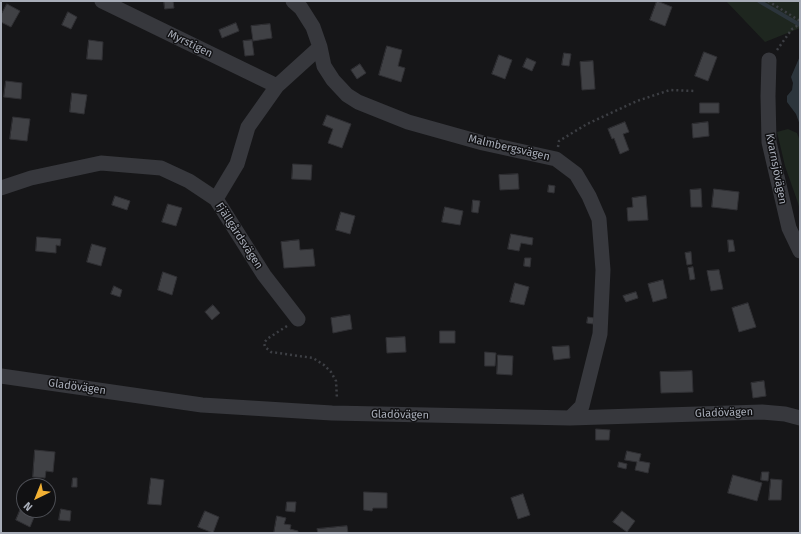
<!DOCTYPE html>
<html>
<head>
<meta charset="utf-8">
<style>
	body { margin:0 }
	#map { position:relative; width:801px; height:534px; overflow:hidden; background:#161618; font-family:"Fira Sans",sans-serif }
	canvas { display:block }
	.frame { position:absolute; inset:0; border:2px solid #a8adb8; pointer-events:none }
	.north { position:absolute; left:16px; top:478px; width:40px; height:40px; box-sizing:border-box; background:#111113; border:1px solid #4d4f55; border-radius:50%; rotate:223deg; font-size:11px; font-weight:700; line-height:16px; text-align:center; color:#a8adb8 }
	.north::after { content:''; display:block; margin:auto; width:14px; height:18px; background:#f2b134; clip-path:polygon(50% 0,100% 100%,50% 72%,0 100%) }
</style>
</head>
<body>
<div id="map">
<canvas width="801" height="534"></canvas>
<div class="frame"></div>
<div class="north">N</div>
</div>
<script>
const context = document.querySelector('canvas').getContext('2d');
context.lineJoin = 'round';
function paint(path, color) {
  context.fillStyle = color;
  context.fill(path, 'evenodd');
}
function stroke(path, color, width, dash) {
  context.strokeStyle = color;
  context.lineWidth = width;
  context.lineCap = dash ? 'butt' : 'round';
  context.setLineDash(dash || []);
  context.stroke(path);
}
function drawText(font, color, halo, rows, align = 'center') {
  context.font = font + ' "Fira Sans",sans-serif';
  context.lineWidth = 3;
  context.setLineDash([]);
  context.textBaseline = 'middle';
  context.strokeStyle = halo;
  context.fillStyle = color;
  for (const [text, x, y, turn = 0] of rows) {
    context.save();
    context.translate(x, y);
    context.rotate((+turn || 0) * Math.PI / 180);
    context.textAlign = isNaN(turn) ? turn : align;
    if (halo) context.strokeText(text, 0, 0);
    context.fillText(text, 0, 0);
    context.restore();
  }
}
const green = new Path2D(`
	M726,1H800V28L765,42Z
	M788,129L797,133L800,141V211L798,203L785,166L777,132Z`);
const water = new Path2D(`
	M800,56V125L796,114L787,102V96L792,90L793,83L791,77Z`);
const stream = new Path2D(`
	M759,1L800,25`);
const building = new Path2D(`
	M164,1H173L174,8L165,9Z
	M657,1L672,7L665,26L650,20Z
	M7,4L20,11L11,27L1,22V15Z
	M68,12L77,17L71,29L62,25Z
	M236,23L239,31L222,38L219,30Z
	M270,24L272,38L253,41L251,26Z
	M89,40L103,42L102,60L87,59Z
	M252,40L254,55L245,56L243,41Z
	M387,46L402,50L398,66L405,68L401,82L379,75Z
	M704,52L717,57L708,81L695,76Z
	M564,53L571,54L569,66L562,65Z
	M499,55L512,60L505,79L492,74Z
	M527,58L536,62L532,71L523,67Z
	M593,61L595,89L582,90L580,62Z
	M360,64L366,73L357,79L351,70Z
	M6,81L22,83L21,99L4,97Z
	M72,93L87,95L84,114L70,112Z
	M700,103H719V113H700Z
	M327,115L351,124L342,148L328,143L333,129L323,125Z
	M13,117L30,119L27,141L10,139Z
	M625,122L629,132L623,134L629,150L620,154L614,138L612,139L608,129Z
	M708,122L709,136L693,138L692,124Z
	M293,164L312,165L311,180L292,179Z
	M518,174L519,189L500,190L499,175Z
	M549,185L555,186L554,193L548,192Z
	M701,189L702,207H691L690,190Z
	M714,189L739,192L737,210L712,207Z
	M115,196L130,201L127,210L112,205Z
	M646,196L648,220L628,221L627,208L633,207L632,198Z
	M473,200L480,201L478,213L472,212Z
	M168,204L182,208L176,226L162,222Z
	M445,207L463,211L460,225L442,222Z
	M341,212L355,216L350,234L336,230Z
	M511,234L533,238L532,245L521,243L519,251L508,249Z
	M37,237L61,239L60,246L56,245V253L36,251Z
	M299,240L300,250L313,249L315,266L284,268L281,242Z
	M728,240H733L735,251L729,252Z
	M92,244L106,248L101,266L87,262Z
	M691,252L692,264L687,265L685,253Z
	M525,258H531L530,267L524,266Z
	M693,267L695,279L690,280L688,268Z
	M719,270L723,289L711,291L707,271Z
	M163,272L177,277L172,295L158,290Z
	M663,280L667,298L653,302L648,284Z
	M515,283L529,287L524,305L510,302Z
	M114,286L122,290L120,297L111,294Z
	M636,292L638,298L626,302L623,296Z
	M748,303L756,327L739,332L732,308Z
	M213,305L220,313L212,320L205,312Z
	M350,315L352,329L333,333L331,318Z
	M588,317L594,318L593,324L587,323Z
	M440,331H455V343H440Z
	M405,337L406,352L387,353L386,338Z
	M569,346L570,358L554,360L552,347Z
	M485,352L496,353L495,366H485Z
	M498,355L513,356L512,375L497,374Z
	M692,371L693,392L661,393L660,372Z
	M764,381L766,396L753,398L751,383Z
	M596,429L610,430L609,440H596Z
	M35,450L55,452L53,472L46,471L45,478L33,477Z
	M627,451L641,454L639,461L650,463L648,473L635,470L637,462L625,460Z
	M619,462L627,464L626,469L618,467Z
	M762,472H769L768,481L761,480Z
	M733,475L762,483L757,501L728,493Z
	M73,478H77V487H72Z
	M151,478L164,480L161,505L148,504Z
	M771,479L782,480L781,500H769Z
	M364,492L387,493V508H373L372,511L364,510Z
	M523,494L530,515L518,519L511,498Z
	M287,502H296L295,512L286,511Z
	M21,508L35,515L30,527L16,520Z
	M61,509L71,511L70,521L59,520Z
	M205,511L219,517L213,533L198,527Z
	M622,511L635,521L627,532L613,522Z
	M277,516L286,518L284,524L291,525L290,529L298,531V533H274Z
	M347,526L348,533H318L317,529Z`);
const path = new Path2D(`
	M768,1L800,21
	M777,50L792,29L800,24
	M558,147L559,141L587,124L637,101L670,90L695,91
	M287,326L267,339L264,343L265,347L271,352L313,358L324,365L331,372L336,381L337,399`);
const minor = new Path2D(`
	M102,1L277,86
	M293,1L301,8L313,27L320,47L324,66L333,80L347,95L358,102L408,122L483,143L556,159L576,174L589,196L599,219L603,270L600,334L582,406L570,418
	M769,60L768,96L769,142L789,228L800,251
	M1,188L31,178L101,163L161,168L189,181L216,199L264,275L298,319
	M216,199L237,164L248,127L277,86L320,47
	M1,376L202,405L332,413L570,418L762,412L785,414L800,418`);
const streetNames = [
	["Myrstigen",190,44,26],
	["Malmbergsvägen",509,148,13],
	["Kvarnsjövägen",776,169,79],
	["Fjällgårdsvägen",239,236,57],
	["Gladövägen",77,387,8],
	["Gladövägen",724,413,-2],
	["Gladövägen",400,415,1]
];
paint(green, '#1e261f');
paint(water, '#2c353c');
stroke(stream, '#2c353c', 4);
paint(building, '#404145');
stroke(building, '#303034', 1);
stroke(path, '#3d3f44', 2.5, [2, 3]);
stroke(minor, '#37383d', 15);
drawText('11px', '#a8adb8', '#111113', streetNames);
</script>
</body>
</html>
